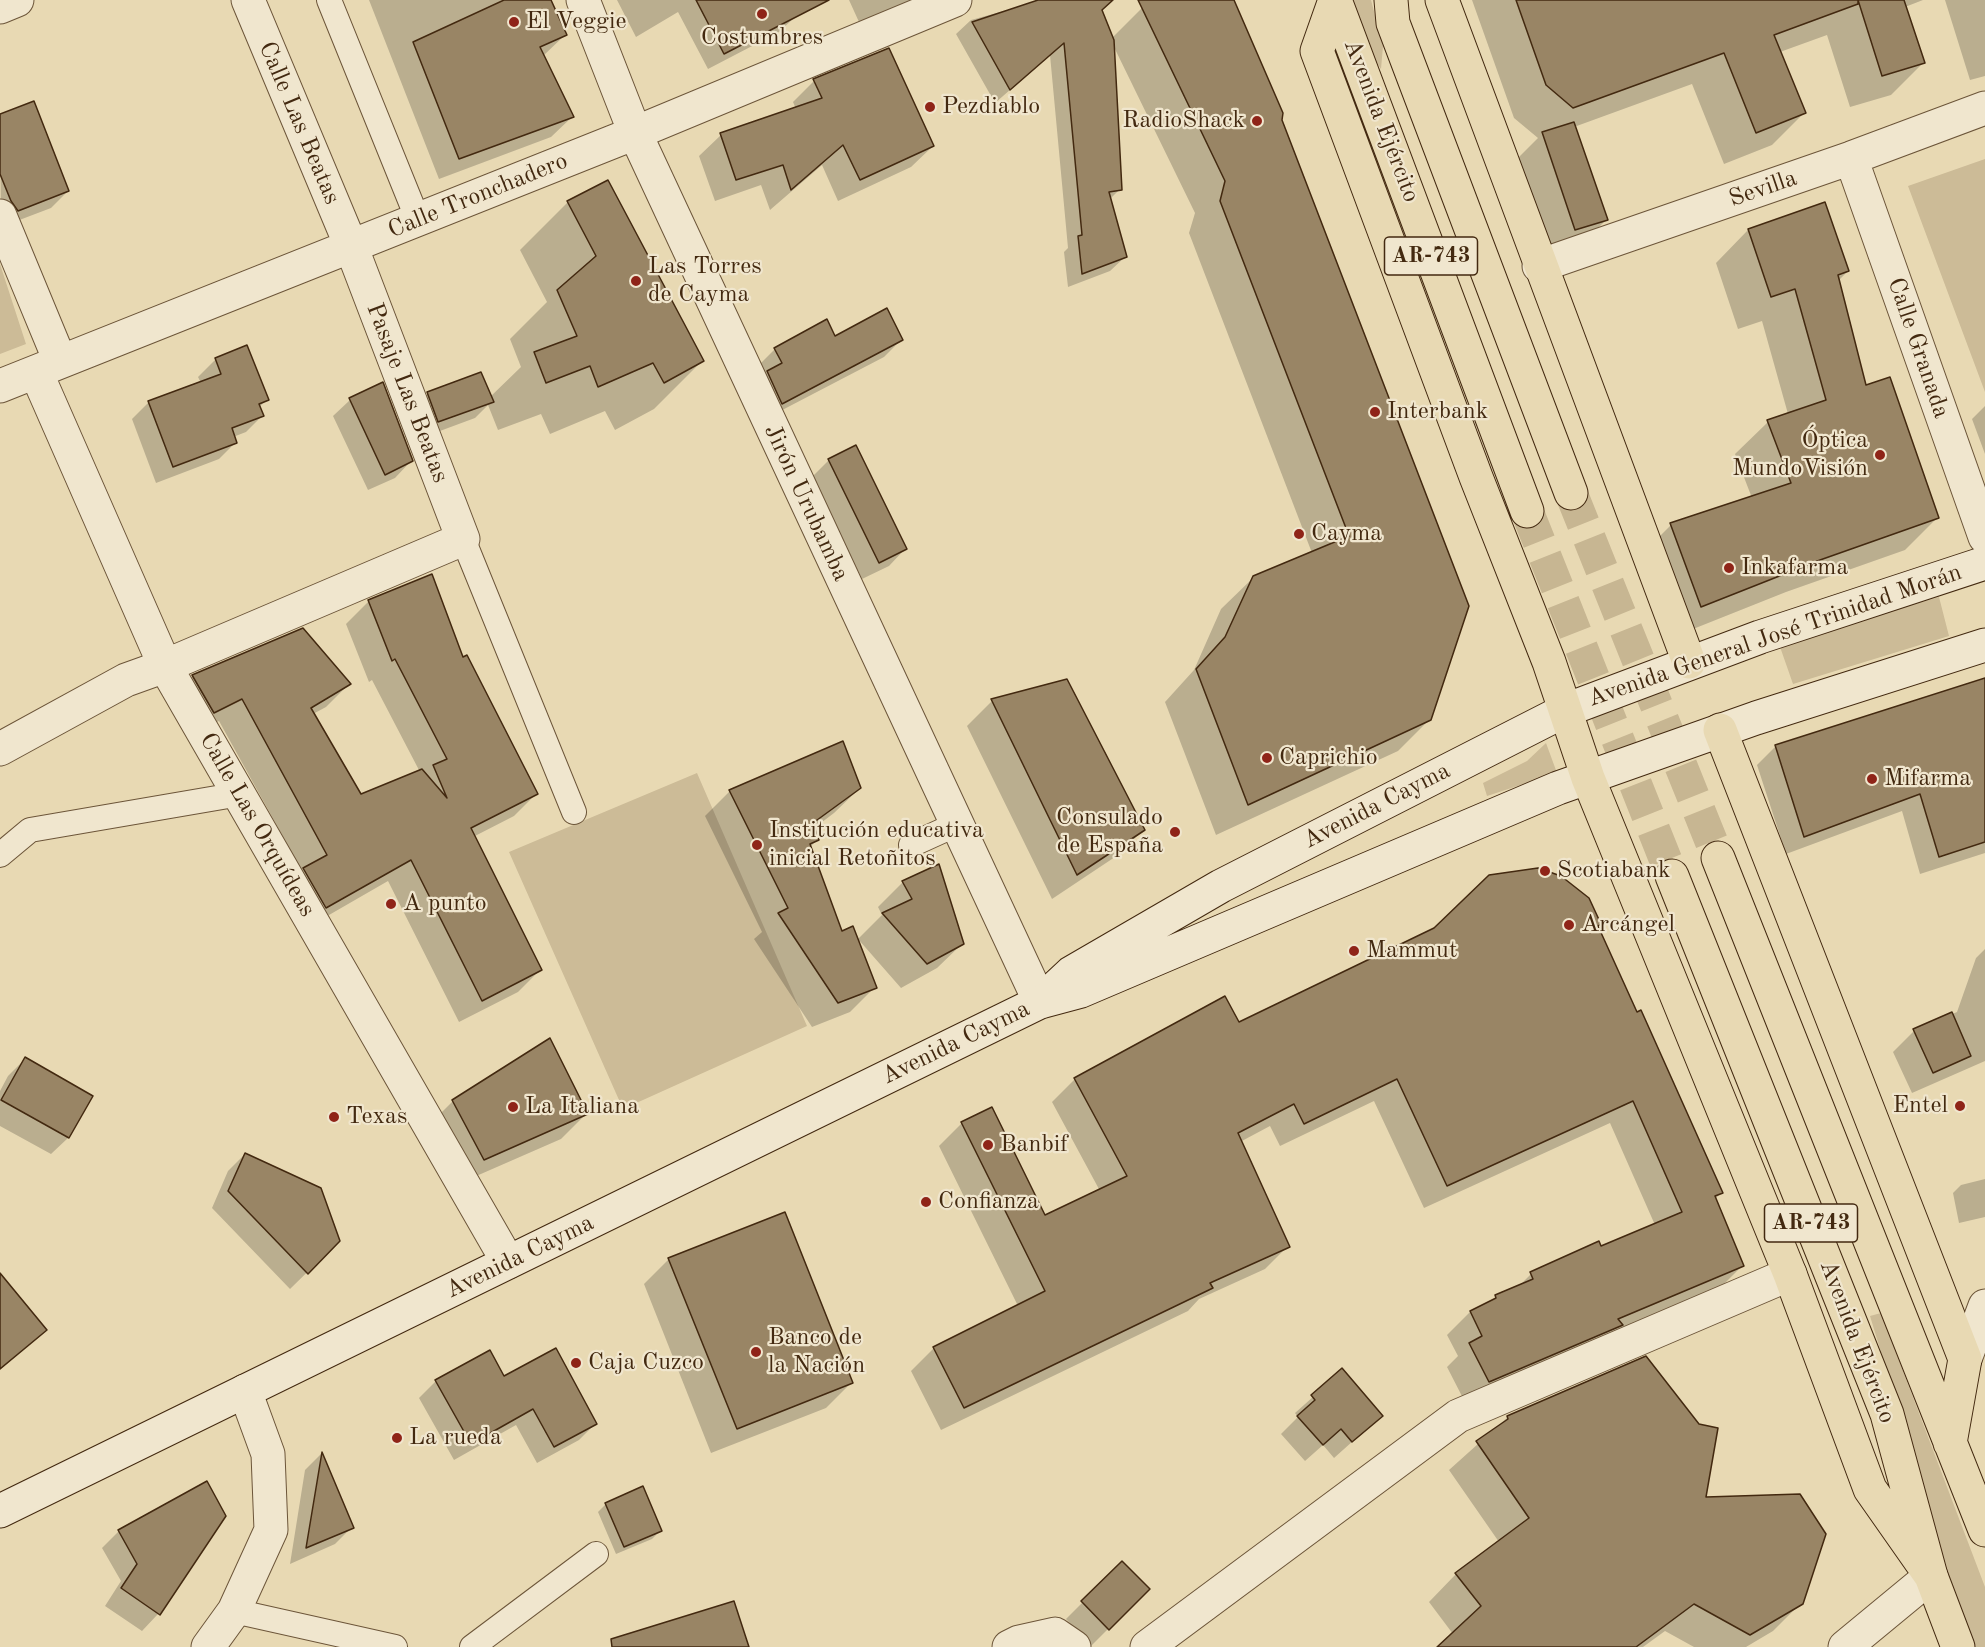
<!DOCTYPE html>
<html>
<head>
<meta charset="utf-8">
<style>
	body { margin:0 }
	canvas { display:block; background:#e8d9b3 }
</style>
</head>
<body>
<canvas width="1985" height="1647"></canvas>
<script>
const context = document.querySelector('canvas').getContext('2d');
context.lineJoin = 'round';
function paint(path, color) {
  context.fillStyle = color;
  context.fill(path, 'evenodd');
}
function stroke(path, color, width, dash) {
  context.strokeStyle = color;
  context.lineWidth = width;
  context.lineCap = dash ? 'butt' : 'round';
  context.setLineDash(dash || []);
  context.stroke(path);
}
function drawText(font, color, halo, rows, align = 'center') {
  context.font = font + ' "Old Standard TT",serif';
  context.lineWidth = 4.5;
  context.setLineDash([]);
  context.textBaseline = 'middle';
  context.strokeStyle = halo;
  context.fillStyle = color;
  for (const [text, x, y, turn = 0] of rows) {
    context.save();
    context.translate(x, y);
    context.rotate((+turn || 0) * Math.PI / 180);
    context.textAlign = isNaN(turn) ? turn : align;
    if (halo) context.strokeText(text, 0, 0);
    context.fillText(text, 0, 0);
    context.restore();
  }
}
const green = new Path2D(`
	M1350,0H1371L1383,46L1381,69L1369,51Z
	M1985,159V392L1908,186Z
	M0,264L26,344L0,354Z
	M1939,597L1949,636L1793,684L1779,644Z
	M1546,743L1557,773L1487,796L1483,783L1527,761Z
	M697,773L807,1026L623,1109L509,852Z
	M1881,1313L1985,1587V1647H1975L1951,1583L1870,1316Z`);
const shadow = new Path2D(`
	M369,0H549L565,35L543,56L572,117L551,137L439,179Z
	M617,0H786L795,17L779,32L708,69L678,12L636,37Z
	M849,0H937L864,33Z
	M1044,0H1096L1112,38L1142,8L1158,0H1233L1281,120L1430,719L1398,751L1216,835L1165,702L1194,670L1221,609L1254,577L1312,553L1189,233L1195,213L1113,45L1120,189L1109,200L1125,257L1110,271L1068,287L1064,252L1068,248L1050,55L995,103L956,34L971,20Z
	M1472,0H1923L1905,7L1923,63L1891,95L1850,107L1827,35L1780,52L1804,113L1772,145L1724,164L1692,84L1574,127L1606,220L1581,245L1550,255L1518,158L1538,138L1514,118Z
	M1945,0H1985V76L1970,80Z
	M814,81L933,146L911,167L838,201L822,165L770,210L761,185L715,201L699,156L721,135L796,109L793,102Z
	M0,116L68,191L51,208L1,227Z
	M568,202L702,361L654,409L615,430L605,411L550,434L541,414L498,430L488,405L475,418L421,438L411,410L428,394L490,397L521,367L510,339L547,302L520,250Z
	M1824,204L1848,271L1838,281L1865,387L1938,517L1905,550L1786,592L1668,639L1638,558L1671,525L1752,498L1735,454L1768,422L1788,414L1762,321L1738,329L1716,263L1748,230Z
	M835,338L901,340L884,357L765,419L758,366L775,349Z
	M246,347L267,400L259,407L263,415L246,432L233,437L236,442L219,459L156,483L132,419L149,402L201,383L198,377L215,360Z
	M382,384L411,461L395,478L368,490L333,416L350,400Z
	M1985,406V454L1972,419Z
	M856,447L905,549L889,566L862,579L812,477L828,461Z
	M369,601L462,659L536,794L514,816L473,837L540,970L518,992L459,1022L388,881L303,930L302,871L219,721L191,735L170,699L193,676L303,629L349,684L326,707L313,714L360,796L420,772L372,680L369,682L346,624Z
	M1985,682V853L1920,874L1902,811L1786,854L1757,765L1776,746Z
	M992,701L1143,830L1118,855L1052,899L967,726Z
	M860,788L834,813L813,829L817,840L810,847L842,933L875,987L850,1012L812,1027L754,939L762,932L705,816L730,791Z
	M903,882L963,943L937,968L901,988L858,939L882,915L878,907Z
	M1597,927L1721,1193L1715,1199L1742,1266L1719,1289L1466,1404L1447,1367L1458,1356L1447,1335L1470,1312L1517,1288L1531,1274L1598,1243L1601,1248L1655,1225L1610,1123L1424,1208L1374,1101L1280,1146L1270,1126L1240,1142L1288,1246L1265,1269L1199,1299L1188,1311L941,1430L911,1371L934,1348L1018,1306L939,1146L962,1123L1044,1217L1100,1191L1052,1102L1075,1079L1238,1024Z
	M1985,949V1061L1912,1093L1893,1052L1914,1031L1957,1012L1976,958Z
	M550,1040L586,1114L561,1139L458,1184L427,1127L452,1102Z
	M25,1059L91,1096L68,1138L51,1154L0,1126V1091L8,1076Z
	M245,1154L339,1241L290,1289L212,1208L228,1171Z
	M1985,1179V1217L1959,1223L1953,1193L1961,1185Z
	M669,1259L851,1383L826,1408L711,1453L644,1284Z
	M0,1276L45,1330L0,1370Z
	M1342,1371L1381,1416L1334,1458L1323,1445L1305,1461L1281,1434L1298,1417L1295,1413Z
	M504,1378L596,1423L579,1440L537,1463L516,1425L454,1460L419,1398L436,1381Z
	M1508,1417L1704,1498L1801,1603L1773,1631L1746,1647H1694L1665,1631L1643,1647H1439L1453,1634L1429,1602L1456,1574L1499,1542L1449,1470Z
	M321,1454L352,1527L335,1544L290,1564L305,1470Z
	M206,1484L158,1614L142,1631L105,1606L121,1581L102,1548L119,1531Z
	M606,1504L660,1531L652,1539L616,1554L598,1512Z
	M1122,1563L1148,1589L1091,1646L1066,1619Z`);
const building = new Path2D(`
	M504,0H551L567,35L540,47L574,117L459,159L413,42Z
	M696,0H829L724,54Z
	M1038,0H1113L1102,10L1114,40L1122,190L1109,192L1127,257L1082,274L1078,236L1082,235L1064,43L1010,90L972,22Z
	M1138,0H1234L1283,113L1282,120L1469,606L1431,720L1248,805L1196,669L1225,637L1253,576L1349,536L1220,201L1225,181Z
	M1516,0H1858V4L1774,35L1806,113L1756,133L1724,53L1573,108L1546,85Z
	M1858,0H1904L1925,63L1882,76Z
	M889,48L934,146L860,180L843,145L791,190L783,165L736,180L720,133L822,98L813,79Z
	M34,101L69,191L18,211L11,201L0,174V114Z
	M1574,122L1608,220L1575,230L1542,132Z
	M608,180L704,361L664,383L653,363L598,387L590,366L546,383L534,352L577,336L557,290L596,256L567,201Z
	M1825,202L1849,271L1838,275L1866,385L1890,377L1939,518L1820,560L1701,607L1670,523L1791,483L1767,420L1826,400L1795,289L1771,297L1748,229Z
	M887,308L903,340L782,404L767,371L782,363L774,348L827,319L835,336Z
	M247,345L269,400L259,404L264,416L232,428L237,443L173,467L148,401L221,374L215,358Z
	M481,372L494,402L438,422L427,392Z
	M383,382L413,461L385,475L349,398Z
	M856,445L907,549L879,563L828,459Z
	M432,574L463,657L467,655L538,794L471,828L542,970L482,1001L411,860L326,908L303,868L327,855L242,699L214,713L192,675L303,628L351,684L311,708L361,794L422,769L447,798L433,765L447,759L395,659L392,661L368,600Z
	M1985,678V842L1939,857L1920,794L1804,837L1775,745Z
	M1067,679L1145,830L1077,875L991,699Z
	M843,741L861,788L813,823L819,840L810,844L842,931L853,926L877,988L838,1003L778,913L788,908L729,790Z
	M939,864L964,944L927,964L882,913L912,899L902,881Z
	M1538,868L1561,876L1589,898L1601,924L1598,926L1637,1012L1641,1010L1723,1193L1715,1196L1744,1266L1618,1319L1623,1325L1489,1382L1469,1343L1482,1336L1470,1311L1496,1298L1495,1295L1533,1279L1530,1272L1599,1241L1601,1246L1682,1212L1633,1101L1447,1186L1397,1079L1304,1124L1294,1104L1238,1133L1290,1247L1210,1283L1213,1288L964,1408L933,1347L1045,1291L961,1122L992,1107L1045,1215L1127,1176L1074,1078L1225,996L1239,1022L1434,928L1489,875Z
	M1952,1012L1971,1056L1933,1073L1913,1029Z
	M550,1038L588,1114L484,1160L452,1100Z
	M25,1057L93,1096L69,1138L1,1100Z
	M245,1153L321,1188L340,1241L308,1274L228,1191Z
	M785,1212L853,1383L737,1429L668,1258Z
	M0,1273L47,1330L0,1369Z
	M556,1348L597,1424L554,1447L533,1409L471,1444L435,1380L490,1350L504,1376Z
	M1646,1356L1699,1424L1718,1428L1706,1497L1800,1494L1826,1534L1803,1604L1750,1635L1694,1604L1636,1647H1437L1481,1606L1455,1573L1529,1518L1476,1441L1508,1419L1507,1416Z
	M1342,1368L1383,1416L1352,1442L1341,1429L1323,1445L1297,1416L1315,1400L1311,1395Z
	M322,1452L354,1528L306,1548Z
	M207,1481L226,1516L160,1615L121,1588L137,1564L118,1530Z
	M643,1486L662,1531L624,1547L605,1503Z
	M1122,1561L1150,1589L1109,1630L1081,1601Z
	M734,1601L749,1647H612L611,1639Z`);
const primaryTunnel = new Path2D(`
	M1571,493L1718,858
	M1527,511L1672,876`);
const service = new Path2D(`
	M329,0L418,220
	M463,539L574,812
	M911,845L955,825
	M0,855L30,830L240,794
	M234,1611L395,1647
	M472,1647L596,1554`);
const pedestrian = new Path2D(`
	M0,7L17,0
	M0,216L60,361`);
const minor = new Path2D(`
	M583,0L635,133L1040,1002
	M1851,158L1985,537
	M1539,266L1851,158L1985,108
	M36,372L165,666L508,1262
	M0,386L635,133L955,0
	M0,749L126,680L165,666L463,539L351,246L248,0
	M1009,1647L1019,1642L1055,1634L1074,1647
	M1147,1647L1458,1416L1790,1274`);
const tertiary = new Path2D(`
	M1965,1359L1985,1306
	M208,1647L234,1611L271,1530L268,1454L245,1391
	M1845,1647L1931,1576`);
const secondary = new Path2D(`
	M1056,987L1071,973L1221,886L1566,710L1760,637L1985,563
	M0,1511L1040,1002L1081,991L1558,788L1756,718L1985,645`);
const primary = new Path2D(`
	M1335,0L1317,51L1476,477L1549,662L1588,778L1790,1274L1870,1489L1931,1576
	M1335,0L1527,511
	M1391,0L1393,23L1571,493
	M1442,0L1689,662
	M1720,730L1965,1359L1950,1443
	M1718,858L1985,1530
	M1672,876L1887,1414L1931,1576L1958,1647`);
const markers = [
	[762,14,6,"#8f2418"],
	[514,22,6,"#8f2418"],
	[930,107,6,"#8f2418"],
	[1257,121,6,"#8f2418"],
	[636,281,6,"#8f2418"],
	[1375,412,6,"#8f2418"],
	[1880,455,6,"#8f2418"],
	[1299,534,6,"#8f2418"],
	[1729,568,6,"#8f2418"],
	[1267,758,6,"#8f2418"],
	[1872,779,6,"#8f2418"],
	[1175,832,6,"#8f2418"],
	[757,845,6,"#8f2418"],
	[1545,871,6,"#8f2418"],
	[391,904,6,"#8f2418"],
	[1569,925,6,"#8f2418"],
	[1354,951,6,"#8f2418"],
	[1960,1106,6,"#8f2418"],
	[513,1107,6,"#8f2418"],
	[334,1117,6,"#8f2418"],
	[988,1145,6,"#8f2418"],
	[926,1202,6,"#8f2418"],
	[756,1352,6,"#8f2418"],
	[576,1363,6,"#8f2418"],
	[397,1438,6,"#8f2418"]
];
const shields = [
	[1431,256,93],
	[1811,1223,93]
];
const shieldNames = [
	["AR-743",1431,256],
	["AR-743",1811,1223]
];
const poiNames = [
	["El Veggie",526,22],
	["Costumbres",762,38,"center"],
	["Pezdiablo",942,107],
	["RadioShack",1245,121,"right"],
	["Las Torres",648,267],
	["de Cayma",648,295],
	["Interbank",1387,412],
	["Óptica",1868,441,"right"],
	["MundoVisión",1868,469,"right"],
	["Cayma",1311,534],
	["Inkafarma",1741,568],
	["Caprichio",1279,758],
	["Mifarma",1884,779],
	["Consulado",1163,818,"right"],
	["de España",1163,846,"right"],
	["Institución educativa",769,831],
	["inicial Retoñitos",769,859],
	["Scotiabank",1557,871],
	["A punto",403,904],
	["Arcángel",1581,925],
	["Mammut",1366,951],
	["Entel",1948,1106,"right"],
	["La Italiana",525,1107],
	["Texas",346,1117],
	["Banbif",1000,1145],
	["Confianza",938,1202],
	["Banco de",768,1338],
	["la Nación",768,1366],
	["Caja Cuzco",588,1363],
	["La rueda",409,1438]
];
const streetNames = [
	["Avenida Ejército",1381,121,69],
	["Calle Las Beatas",299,123,67],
	["Sevilla",1763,189,-19],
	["Calle Tronchadero",478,196,-22],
	["Calle Granada",1918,348,71],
	["Pasaje Las Beatas",407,393,69],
	["Jirón Urubamba",806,503,65],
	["Avenida General José Trinidad Morán",1775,636,-19],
	["Avenida Cayma",1377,806,-27],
	["Calle Las Orquídeas",257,825,60],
	["Avenida Cayma",956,1043,-26],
	["Avenida Cayma",520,1257,-26],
	["Avenida Ejército",1857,1342,69]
];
paint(green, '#ccbb97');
paint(shadow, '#0003');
paint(building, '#998565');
stroke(building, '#432910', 1.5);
stroke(primaryTunnel, '#c7b692', 33, [33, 16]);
stroke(service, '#6c5539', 26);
stroke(pedestrian, '#6c5539', 35);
stroke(minor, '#6c5539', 35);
stroke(tertiary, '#6c5539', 35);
stroke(secondary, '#432910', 35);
stroke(primary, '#432910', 35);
stroke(service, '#f0e6ce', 24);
stroke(pedestrian, '#f0e6ce', 33);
stroke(minor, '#f0e6ce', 33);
stroke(tertiary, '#f0e6ce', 33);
stroke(secondary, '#f0e6ce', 33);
stroke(primary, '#e8d9b3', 33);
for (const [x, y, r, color] of markers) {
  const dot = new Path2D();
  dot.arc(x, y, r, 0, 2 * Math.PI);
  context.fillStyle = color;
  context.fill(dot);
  stroke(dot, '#f0e6ce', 2);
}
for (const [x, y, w] of shields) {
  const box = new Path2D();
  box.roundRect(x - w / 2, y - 19, w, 38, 4.5);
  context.fillStyle = '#f0e6ce';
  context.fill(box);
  stroke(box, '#432910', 1.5);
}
drawText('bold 22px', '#432910', null, shieldNames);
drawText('24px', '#432910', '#f0e6ce', poiNames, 'left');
drawText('24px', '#432910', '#f0e6ce', streetNames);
</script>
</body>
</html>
